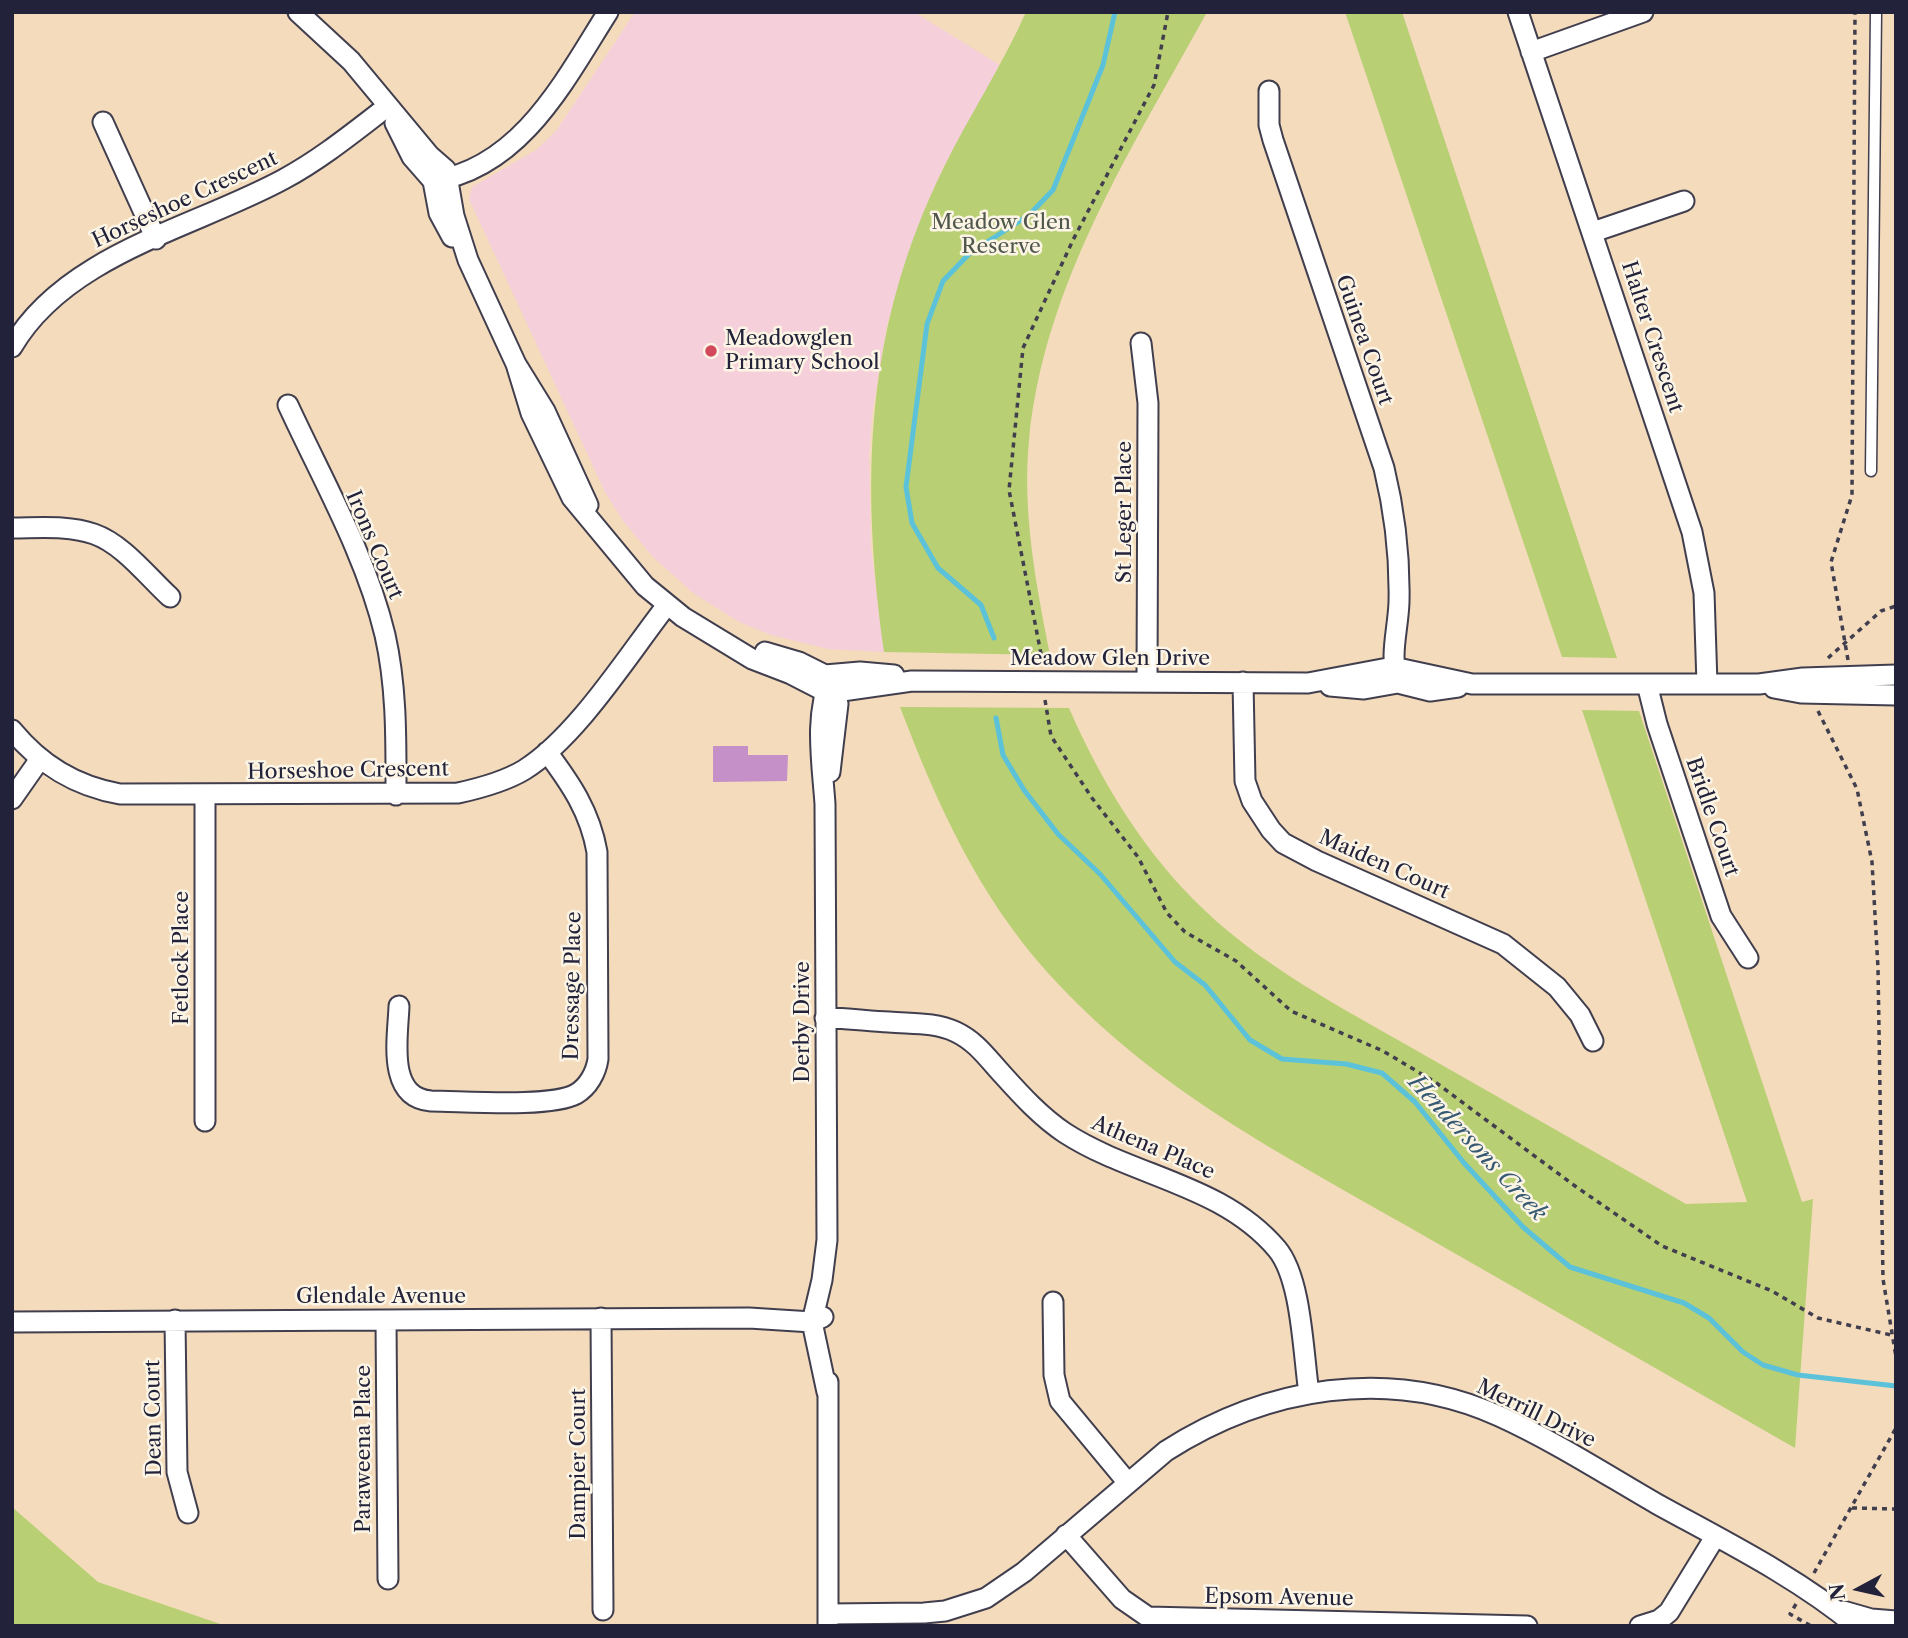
<!DOCTYPE html>
<html>
<head>
<meta charset="utf-8">
<style>
	body { margin:0 }
	#map { position:relative; width:1908px; height:1638px; overflow:hidden; background:#f3dbbc; font-family:"Libre Caslon Text",serif }
	canvas { display:block }
	.frame { position:absolute; inset:0; border:14px solid #22223b; pointer-events:none }
	.north { position:absolute; left:1824px; top:1554px; width:70px; height:70px; -webkit-text-stroke:5px #fcf5e5; paint-order:stroke; rotate:262deg; font-size:19px; font-weight:700; line-height:28px; text-align:center; color:#22223b }
	.north::after { content:''; display:block; margin:auto; width:24px; height:32px; background:#22223b; clip-path:polygon(50% 0,100% 100%,50% 72%,0 100%) }
</style>
</head>
<body>
<div id="map">
<canvas width="1908" height="1638"></canvas>
<div class="frame"></div>
<div class="north">N</div>
</div>
<script>
const context = document.querySelector('canvas').getContext('2d');
context.lineJoin = 'round';
function paint(path, color) {
  context.fillStyle = color;
  context.fill(path, 'evenodd');
}
function stroke(path, color, width, dash) {
  context.strokeStyle = color;
  context.lineWidth = width;
  context.lineCap = dash ? 'butt' : 'round';
  context.setLineDash(dash || []);
  context.stroke(path);
}
function drawText(font, color, halo, rows, align = 'center') {
  context.font = font + ' "Libre Caslon Text",serif';
  context.lineWidth = 5;
  context.setLineDash([]);
  context.textBaseline = 'middle';
  context.strokeStyle = halo;
  context.fillStyle = color;
  for (const [text, x, y, turn = 0] of rows) {
    context.save();
    context.translate(x, y);
    context.rotate((+turn || 0) * Math.PI / 180);
    context.textAlign = isNaN(turn) ? turn : align;
    if (halo) context.strokeText(text, 0, 0);
    context.fillText(text, 0, 0);
    context.restore();
  }
}
const built = new Path2D(`
	M635,12H914L1000,65L944,166L928,202L910,248L887,325L872,415L869,456L871,548L884,652L828,649L771,635L739,622L693,593L652,556L623,521L605,492L469,199L472,187L536,150L556,131Z`);
const green = new Path2D(`
	M1026,12H1207C1133,147 1044,283 1029,440C1022,512 1036,584 1050,655L884,652C860,479 865,327 944,167C970,114 1002,66 1026,12Z
	M1345,12H1402L1617,658L1562,657Z
	M900,707L1069,708C1099,777 1139,844 1192,898C1256,964 1341,1007 1419,1052C1508,1103 1597,1153 1686,1204L1747,1202L1582,710L1639,711L1802,1202L1813,1199L1795,1448C1668,1375 1541,1303 1414,1230C1280,1153 1154,1090 1048,973C978,895 937,804 900,707Z
	M12,1507L98,1582L226,1626H12Z`);
const stream = new Path2D(`
	M994,638L981,605L938,568L912,523L906,487L927,324L943,281L970,253L1029,215L1053,190L1103,65L1115,12
	M996,718L1003,755L1024,790L1058,834L1100,874L1175,962L1205,985L1250,1040L1282,1059L1346,1064L1382,1073L1415,1102L1464,1163L1523,1227L1570,1267L1684,1303L1709,1318L1743,1352L1763,1365L1798,1375L1896,1386`);
const building = new Path2D(`
	M713,746H748V755H788L787,781L713,782Z`);
const path = new Path2D(`
	M1828,658L1881,611L1896,606
	M1848,660L1831,562L1852,495L1855,12
	M1043,664L1009,490L1023,348L1073,240L1154,85L1168,12
	M1045,700L1051,736L1092,798L1138,857L1167,913L1185,932L1236,961L1291,1011L1383,1051L1435,1082L1575,1186L1662,1246L1772,1291L1818,1318L1891,1335
	M1818,711L1857,789L1872,862L1878,968L1883,1279L1896,1357
	M1852,1508L1896,1509
	M1814,1573L1896,1428
	M1796,1604L1790,1614L1811,1626`);
const service = new Path2D(`
	M1871,471L1876,12`);
const minor = new Path2D(`
	M298,12L351,61L430,156L446,170L454,216L468,260L516,364L545,411L588,505
	M1518,12L1692,532L1704,593L1707,684
	M1531,52L1643,12
	M1269,91V125L1273,140L1384,468C1395,513 1400,555 1399,602C1398,631 1389,655 1398,683
	M103,122L156,239
	M395,123L412,157L433,181L439,213L452,237
	M433,181C521,168 565,80 608,12
	M1593,232L1684,201
	M1141,343L1148,403L1147,682
	M12,347C66,254 194,228 284,179C321,159 354,132 388,106
	M516,364L531,413L572,498L645,586L683,617L752,659L791,674L828,693L912,681L1308,683L1393,667L1472,684H1759L1803,678L1896,675
	M288,405C322,479 366,555 385,635C397,688 396,741 396,795
	M12,528C39,528 68,525 94,534C123,544 148,577 170,597
	M765,652L799,662L825,675L860,672L894,675
	M1243,682L1245,781L1252,801L1271,830L1283,843L1317,861L1503,944L1557,987L1580,1015L1593,1041
	M1647,684L1657,724L1721,916L1748,958
	M1330,686L1364,689L1398,683L1430,691L1458,687
	M1774,688L1801,693L1896,695
	M12,730C41,765 75,786 120,794L458,793C481,788 504,782 524,770C577,737 628,655 667,605
	M830,772L838,704L833,681
	M12,799L40,759
	M399,1006C398,1037 386,1097 431,1101C463,1101 550,1108 576,1094C588,1087 596,1073 598,1059L597,852C590,812 571,784 547,752
	M825,1018C849,1018 866,1021 889,1022C912,1024 934,1022 956,1032C977,1042 988,1059 1003,1075C1021,1095 1041,1117 1065,1133C1133,1177 1222,1184 1277,1249C1302,1279 1303,1354 1309,1393
	M205,1121V795
	M1053,1302L1054,1375L1060,1401L1128,1483
	M601,1318L603,1610
	M175,1320L177,1472L188,1513
	M386,1320L388,1579
	M12,1322L749,1318L812,1322L823,1317
	M828,1382V1625
	M827,1392L812,1322L822,1280L827,1240L825,804C822,761 814,717 831,676
	M1066,1535L1122,1599L1148,1617L1527,1626
	M1843,1611L1871,1619L1896,1621
	M828,1614L924,1613L945,1611L986,1598L1024,1572L1166,1451C1266,1387 1389,1366 1499,1416C1554,1441 1605,1474 1657,1504C1724,1541 1797,1577 1856,1626
	M1640,1626L1659,1620L1669,1612L1715,1537`);
const markers = [
	[711,351,7,"#d1495b"]
];
const streetNames = [
	["Horseshoe Crescent",185,200,-25],
	["Halter Crescent",1652,337,72],
	["Guinea Court",1364,340,71],
	["St Leger Place",1125,512,-90],
	["Irons Court",374,545,67],
	["Meadow Glen Drive",1110,659],
	["Horseshoe Crescent",348,771,-1],
	["Bridle Court",1712,817,71],
	["Maiden Court",1384,865,24],
	["Fetlock Place",182,958,-90],
	["Dressage Place",573,986,-89],
	["Derby Drive",803,1022,-90],
	["Athena Place",1153,1148,23],
	["Glendale Avenue",381,1297],
	["Merrill Drive",1536,1414,26],
	["Dean Court",154,1418,-91],
	["Paraweena Place",364,1449,-90],
	["Dampier Court",579,1464,-90],
	["Epsom Avenue",1279,1598,1]
];
const parkNames = [
	["Meadow Glen",1001,223],
	["Reserve",1001,247]
];
const poiNames = [
	["Meadowglen",725,339],
	["Primary School",725,363]
];
const waterNames = [
	["Hendersons Creek",1477,1148,47]
];
paint(built, '#f5cfd9');
paint(green, '#b8cf73');
stroke(stream, '#5cc2da', 5);
paint(building, '#c58fc7');
stroke(service, '#413e4e', 13);
stroke(minor, '#413e4e', 23);
stroke(path, '#413e4e', 3.5, [5, 5]);
stroke(service, '#fff', 10);
stroke(minor, '#fff', 19);
for (const [x, y, r, color] of markers) {
  const dot = new Path2D();
  dot.arc(x, y, r, 0, 2 * Math.PI);
  context.fillStyle = color;
  context.fill(dot);
  stroke(dot, '#fcf5e5', 2.5);
}
drawText('21px', '#22223b', '#fcf5e5', streetNames);
drawText('21px', '#4f564c', '#fcf5e5', parkNames);
drawText('21px', '#22223b', '#fcf5e5', poiNames, 'left');
drawText('italic 23px', '#365a73', '#fcf5e5', waterNames);
</script>
</body>
</html>
